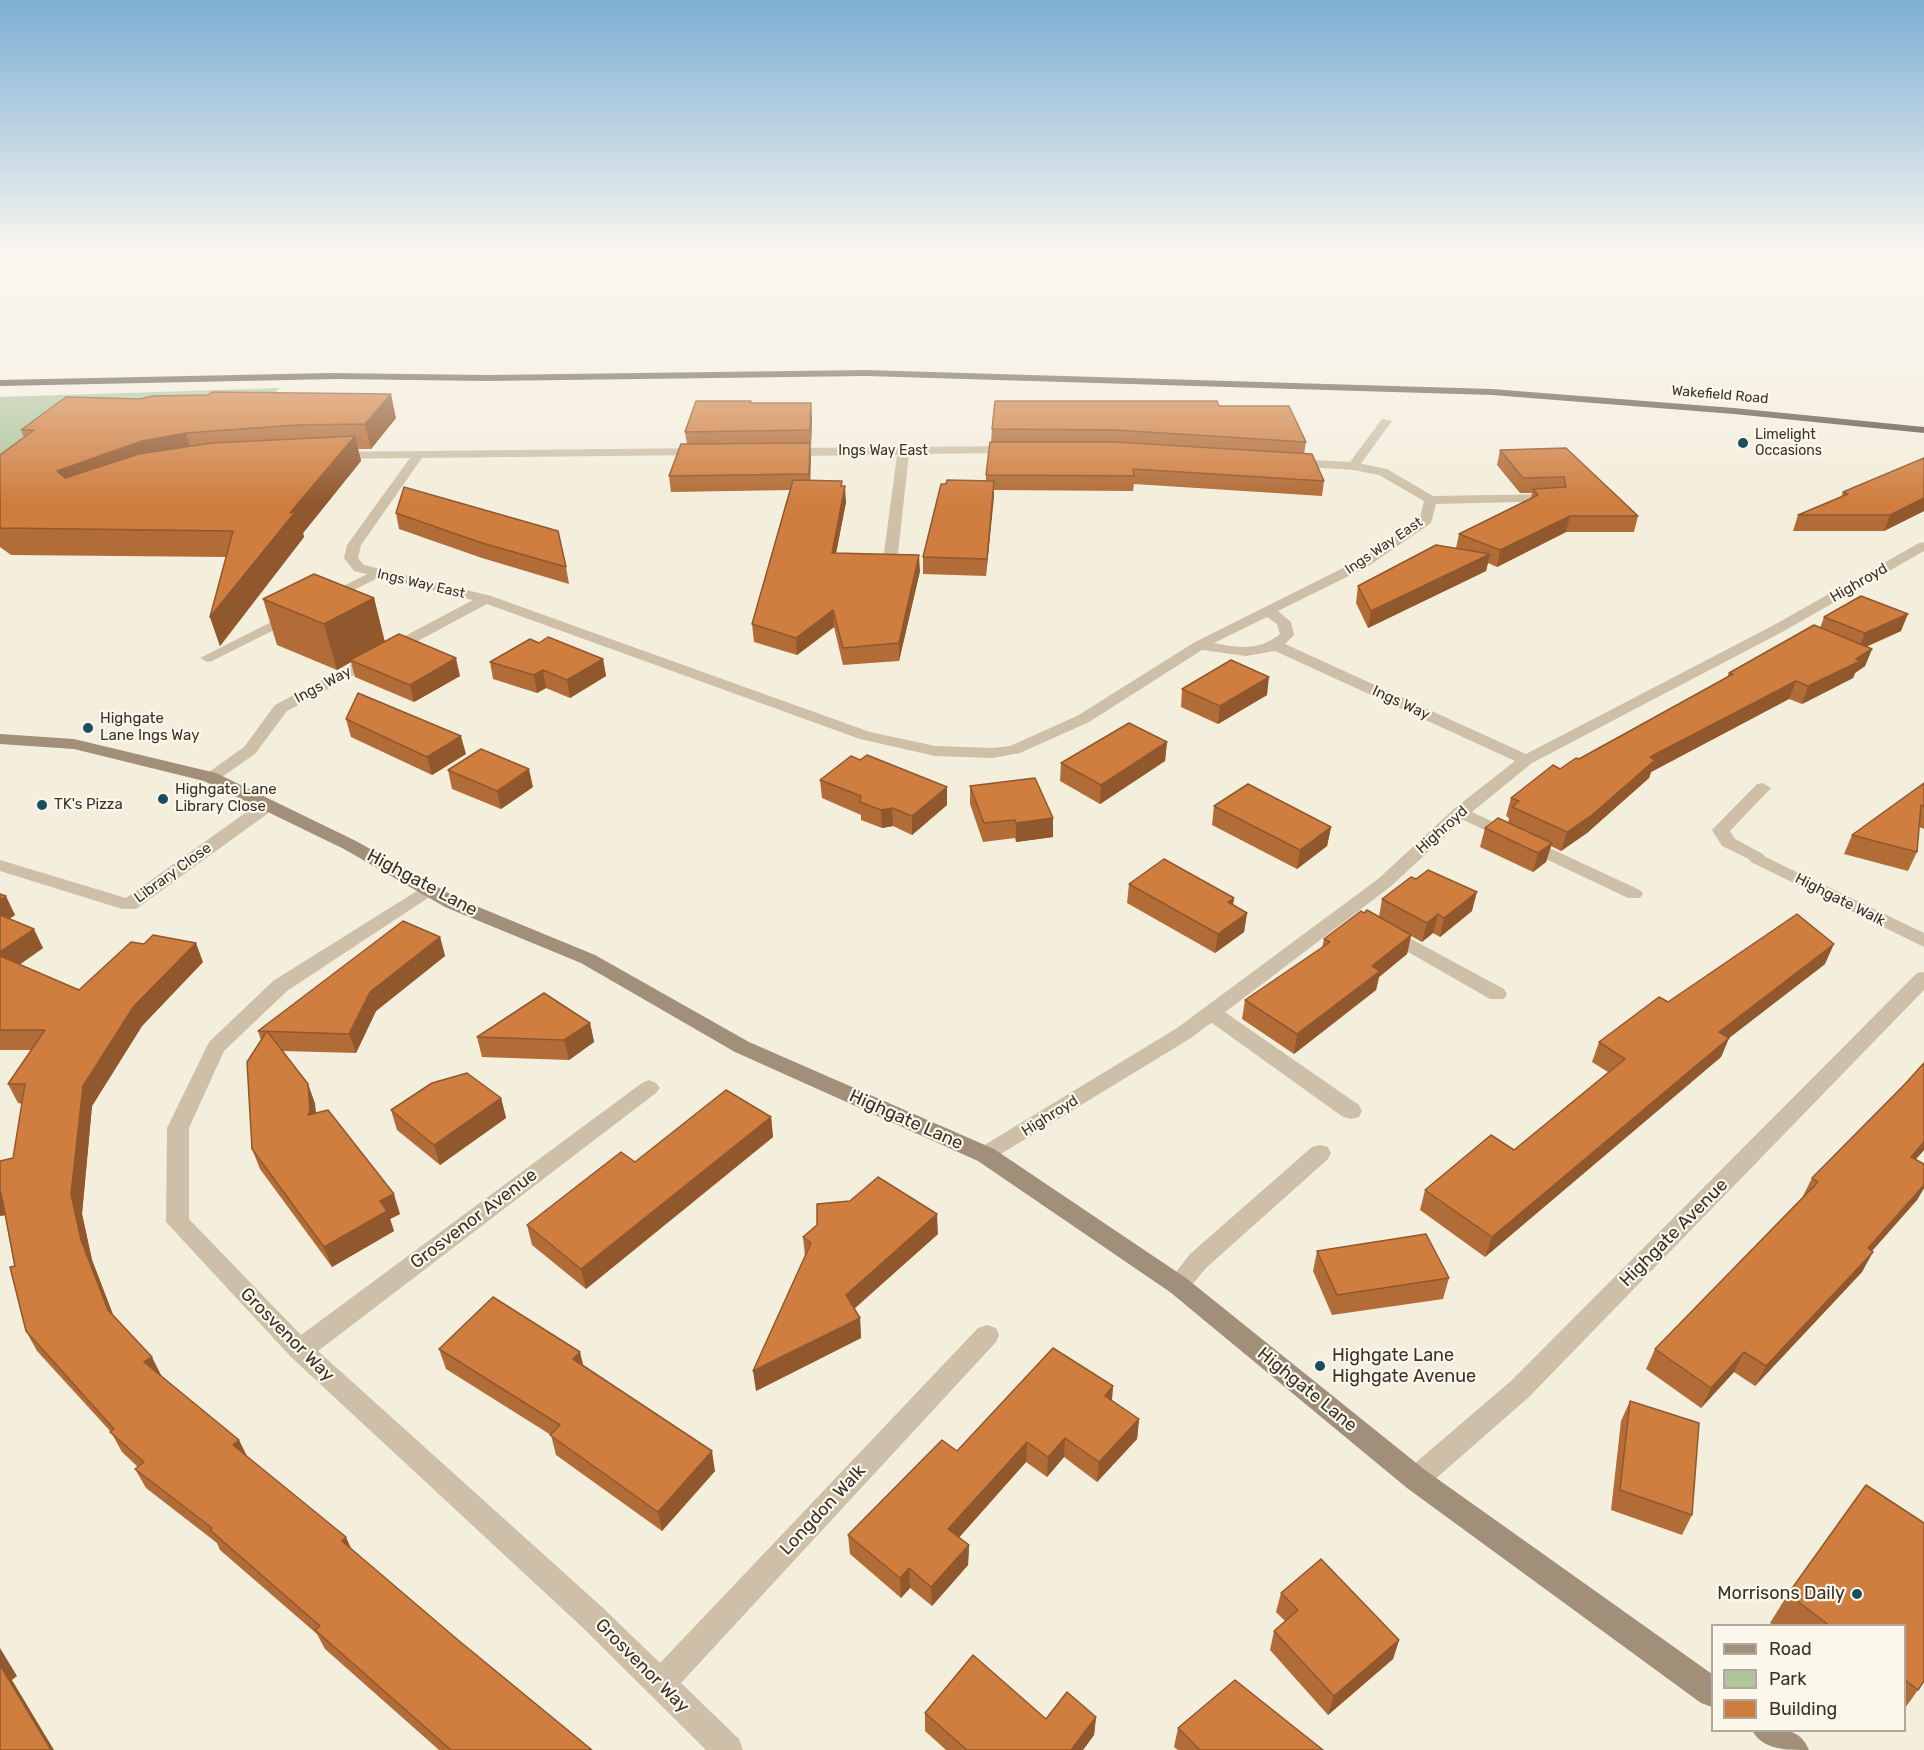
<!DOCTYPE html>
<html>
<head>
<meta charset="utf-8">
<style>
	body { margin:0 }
	#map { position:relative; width:1924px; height:1750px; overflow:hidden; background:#f4eedd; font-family:Rubik,sans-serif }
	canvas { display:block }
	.legend { position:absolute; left:1711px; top:1624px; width:195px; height:108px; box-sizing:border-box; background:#fbf7ea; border:2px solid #aea89d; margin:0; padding:8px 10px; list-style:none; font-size:18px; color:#3a3129 }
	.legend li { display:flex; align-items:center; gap:12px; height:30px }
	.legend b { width:30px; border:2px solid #aea89d }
</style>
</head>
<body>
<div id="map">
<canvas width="1924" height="1750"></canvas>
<ul class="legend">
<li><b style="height:8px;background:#a28f79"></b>Road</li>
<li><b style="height:16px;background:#afc59c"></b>Park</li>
<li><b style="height:16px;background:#cf7e40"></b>Building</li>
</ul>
</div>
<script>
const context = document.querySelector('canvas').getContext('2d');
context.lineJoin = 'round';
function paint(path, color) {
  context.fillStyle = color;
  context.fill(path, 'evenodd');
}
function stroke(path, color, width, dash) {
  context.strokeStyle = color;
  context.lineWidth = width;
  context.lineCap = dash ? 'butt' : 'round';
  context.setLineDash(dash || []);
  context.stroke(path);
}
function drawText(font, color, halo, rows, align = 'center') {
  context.font = font + ' Rubik,sans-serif';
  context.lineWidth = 4.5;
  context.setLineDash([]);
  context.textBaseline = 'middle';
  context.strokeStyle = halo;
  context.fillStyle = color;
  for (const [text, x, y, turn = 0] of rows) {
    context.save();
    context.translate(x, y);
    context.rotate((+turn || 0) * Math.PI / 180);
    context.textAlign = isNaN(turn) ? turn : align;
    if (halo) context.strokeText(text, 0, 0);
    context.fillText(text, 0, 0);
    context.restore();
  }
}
const green = new Path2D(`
	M280,388L267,400L0,465V397Z`);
const lane = new Path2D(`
	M1382,419L1392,421L1357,469H1349L1347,466Z
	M375,570L380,571V577L330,602L325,603L318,599Z
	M293,611L298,612V618L212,661L207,662L200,658Z
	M1763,783L1771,788L1730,831L1735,839L1763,854L1766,858L1763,862L1757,863L1722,846L1712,830L1757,784Z
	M1461,807L1640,890L1643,894L1640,898H1628L1455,816L1452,812L1455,808Z
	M1389,927L1504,989L1507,994L1504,999H1490L1382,937L1380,933L1382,929Z
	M1212,1006L1219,1008L1359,1105L1362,1111L1359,1117L1351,1119L1343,1117L1205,1018L1202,1013L1205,1008Z
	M1320,1145L1328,1147L1331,1153L1328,1159L1206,1268L1186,1292L1178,1295L1170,1292L1166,1285L1190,1254L1312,1147Z`);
const street = new Path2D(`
	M1013,446L1017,447V453L909,454L898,553L891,557L884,553L897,455L786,456L780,452L786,448Z
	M701,448L707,452L705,455L422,458L361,545L358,558L364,565L491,596L870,732L935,746L993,748L1010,746L1077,716L1195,642L1357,561L1420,518L1424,501L1379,475L1353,470L1293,466L1287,462L1289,459L1353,462L1387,469L1433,496L1555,494L1559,495V501L1436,504L1431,523L1367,567L1278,611L1291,622L1294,635L1285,644L1526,754L1774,625L1919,543L1924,542V551L1784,631L1532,763L1467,816L1390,887L1191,1038L986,1163L978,1161L975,1155L978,1149L1177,1028L1378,879L1455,808L1515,761L1275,651L1246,656L1202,650L1089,722L1020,753L993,758L935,756L860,739L487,604L287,711L255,754L216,781L210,782L202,777L244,747L275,705L473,600L354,571L344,558L347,545L410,458L336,459L330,455L332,452ZM1267,617L1277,624L1280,634C1260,651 1238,648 1214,643Z
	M268,800L274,801L276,805L274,809L136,909H122L0,871V860L126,898L262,801Z
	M1757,853L1924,933V947L1751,862L1748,858L1751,854Z
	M428,884L434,886L437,890L434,894L287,991L224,1051L189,1128V1219L301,1335L642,1083L649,1080L656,1083L660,1088L656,1093L318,1351L602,1607L660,1663L978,1328L987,1325L996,1328L999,1335L996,1342L681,1683L739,1739L743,1750H706L582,1627L291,1357L166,1222L167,1128L209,1042L273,981Z
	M1924,972V990L1529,1397L1425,1488L1416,1491L1407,1488L1403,1479L1407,1470L1511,1381L1917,973Z`);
const secondary = new Path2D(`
	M0,734L74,739L216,773L356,841L459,899L595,955L749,1042L994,1149L1186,1278L1425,1470L1712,1674V1707L1701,1703L1407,1488L1170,1292L978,1161L735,1052L581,963L445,907L344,849L204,781L74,749L0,744Z
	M1752,1730C1776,1730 1799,1725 1809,1750C1786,1750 1762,1750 1752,1730Z`);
const highway = new Path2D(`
	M866,370L1492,389L1734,408L1924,427V433L1734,414L1492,395L866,376L487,381L336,379L0,386V380L330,373L487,375Z`);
const wall = new Path2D(`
	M751,403L812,417L811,445H810V481L842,486L846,502L836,553L920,571L899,661L843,665L834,627L797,655L754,642L752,624L790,490L671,492L669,476L687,444L685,432Z
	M1219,406L1306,442L1304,454L1324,481L1322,496L1134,484L1133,491L994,490L986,576L923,574V557L946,484L986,481V475L991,442L992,429Z
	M396,418L371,449H358L361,461L303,533L304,537L220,646L210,617L226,557L11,555L0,547V455L24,438L21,430Z
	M1566,448L1638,516L1634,532H1566L1497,567L1488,563L1486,571L1368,628L1356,603L1358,586L1456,548L1459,534L1531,499L1532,493H1520L1497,465L1500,450Z
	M1924,458V511L1884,531H1793L1798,515L1841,497L1843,492Z
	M396,513L566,567L569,584L482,558L399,529Z
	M374,598L385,642L460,676L414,702L355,677L351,662L337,670L277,645L263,599Z
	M1824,617L1901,631L1866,647L1872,649L1865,666L1855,673L1853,678L1802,704L1789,699L1651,772L1649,778L1587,833L1561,851L1551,846L1546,862L1533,872L1480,847L1485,828L1508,823L1509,818L1506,816L1511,798L1560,769L1727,677L1729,673L1820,628Z
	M539,643L603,659L606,676L570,698L546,688L537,693L493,679L490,662Z
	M1182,689L1267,695L1218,724L1181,707Z
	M346,719L466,754L432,775L351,737Z
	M1167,742L1165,761L1100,804L1060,781L1061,763Z
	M448,770L533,787L501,809L452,789Z
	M820,780L947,805L912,835L893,826L882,828L861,820V815L822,798Z
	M1924,783V829L1919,827L1917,852L1908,871L1844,854L1852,835Z
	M970,786L1053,818V837L1016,842L1015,838L983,842L970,804Z
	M1214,806L1331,827L1327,846L1297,869L1212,825Z
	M1129,884L1234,898L1233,905L1247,913L1244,932L1215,953L1127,903Z
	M0,894L15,915L9,919L43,948L19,965L79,990L203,962L142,1026L92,1106L82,1214L92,1260L113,1315L162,1376L247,1456L351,1549L458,1640L592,1750H439L325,1649L317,1634L220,1550L217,1543L146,1488L135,1469L138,1467L122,1452L111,1432L37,1351L26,1331L5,1215L0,1216L13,1158L22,1104L18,1103L8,1084L32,1050H0Z
	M1382,899L1472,911L1440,937L1433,933L1422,942L1411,936L1407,954L1379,977L1376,990L1294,1054L1242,1019L1245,1000L1322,948L1324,939L1379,917Z
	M440,937L445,956L376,1011L356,1053L282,1051L308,1084L315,1104L316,1113L400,1214L390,1219L394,1231L332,1267L260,1169L252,1149L261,1040L258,1031Z
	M1825,964L1729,1038L1721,1057L1485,1257L1420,1210L1425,1190L1514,1150L1608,1072L1592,1062L1599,1042L1668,1002Z
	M590,1023L594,1042L569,1060L482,1057L477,1037Z
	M1924,1063V1150L1916,1159L1924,1164V1188L1917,1200L1872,1251L1862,1272L1755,1386L1734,1372L1701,1408L1646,1369L1655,1349L1802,1198L1812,1178L1905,1084Z
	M501,1098L506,1118L440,1165L397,1130L391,1110Z
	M771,1117L773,1137L586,1289L532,1245L527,1225L635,1162Z
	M938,1234L854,1309L860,1318L861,1338L756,1391L805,1256L803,1237Z
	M1317,1251L1449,1278L1443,1299L1332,1315L1313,1271Z
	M439,1349L583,1365L715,1471L662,1531L556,1455L551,1435L446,1369Z
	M1113,1386L1112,1400L1139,1419L1137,1439L1097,1482L1064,1457L1047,1477L1026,1462L959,1537L969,1545L968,1565L932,1606L910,1588L901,1598L850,1554L848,1535L957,1451Z
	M1630,1401L1692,1515L1682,1535L1611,1510L1621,1421Z
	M1866,1485L1924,1523V1681L1918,1690L1905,1708V1626H1774L1770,1623L1788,1594Z
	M1281,1593L1399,1640L1393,1659L1328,1715L1270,1650L1274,1631L1285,1621L1276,1612Z
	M925,1713L1046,1719L1096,1717L1094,1735L1083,1750H946L925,1731Z
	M1178,1728L1323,1750H1178L1174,1747Z`);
const shadedWall = new Path2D(`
	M391,394L396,418L371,449L365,424Z
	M811,403L812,417L811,445L810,430Z
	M186,433L194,458L66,497L57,471L142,441Z
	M355,436L361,461L303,533L304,537L220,646L210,617L290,513Z
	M810,443L811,458L810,490L809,474Z
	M994,481V497L986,576L987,559Z
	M845,486L846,502L833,569L832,553Z
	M1924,498V511L1884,531L1890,515Z
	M1570,516L1566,532L1497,567L1500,550Z
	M1490,554L1486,571L1368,628L1371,611Z
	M919,555L920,571L899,661V643Z
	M374,598L385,644L350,660L351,662L337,670L324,624Z
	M833,610L834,627L797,655L796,638Z
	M1908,614L1901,631L1858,650L1865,633Z
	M1872,649L1865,666L1855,673L1853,678L1802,704L1808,686Z
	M456,658L460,676L414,702L410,685Z
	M603,659L606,676L570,698L567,680Z
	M543,670L546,688L537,693L534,675Z
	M1269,677L1267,695L1218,724L1220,706Z
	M1796,681L1789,699L1651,772L1649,778L1587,833L1561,851L1567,832L1650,757Z
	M461,736L466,754L432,775L427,757Z
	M1167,742L1165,761L1100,804L1101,785Z
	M529,769L533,787L501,809L497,791Z
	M947,787V805L912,835V816Z
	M892,808L893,826L882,828L881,810Z
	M1053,818V837L1016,842V823Z
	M1331,827L1327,846L1297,869L1300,850Z
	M1552,843L1546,862L1533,872L1538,853Z
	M1477,892L1472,911L1440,937L1444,918Z
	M6,896L15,915L0,925V900Z
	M1234,898L1231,917L1228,902Z
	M1247,913L1244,932L1215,953L1218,934Z
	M1438,914L1433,933L1422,942L1427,923Z
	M34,929L43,948L6,974L0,962V952Z
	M1411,935L1407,954L1379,977L1376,990L1294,1054L1297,1034L1372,966Z
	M440,937L445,956L376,1011L356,1053L349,1034L370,992Z
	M196,943L203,962L142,1026L92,1106L82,1214L92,1260L119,1330L108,1310L81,1240L71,1194L83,1086L134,1006Z
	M1834,944L1825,964L1729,1038L1721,1057L1485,1257L1492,1237L1719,1032Z
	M590,1023L594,1042L569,1060L564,1040Z
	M308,1084L315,1104L317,1131L308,1115Z
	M501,1098L506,1118L440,1165L434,1145Z
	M771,1117L773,1137L586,1289L581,1269Z
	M1924,1142V1150L1900,1177L1911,1157Z
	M1924,1185V1188L1917,1200L1857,1268L1868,1248Z
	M1,1193L12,1214L0,1216V1194Z
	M394,1194L400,1214L390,1219L394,1231L332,1267L324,1247L380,1201Z
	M937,1214L938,1234L847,1315L846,1295Z
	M1873,1252L1862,1272L1755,1386L1766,1366Z
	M860,1318L861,1338L756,1391L753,1371Z
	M580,1352L585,1372L573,1359Z
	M1744,1352L1734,1372L1701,1408L1711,1388Z
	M152,1357L162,1377L144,1362Z
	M1113,1386L1111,1406L1105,1396Z
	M1139,1419L1137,1439L1097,1482L1099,1462Z
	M1065,1438L1064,1457L1047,1477L1048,1457Z
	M239,1440L249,1460L233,1445Z
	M1027,1442L1026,1462L949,1549L948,1529Z
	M712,1451L715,1471L662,1531L658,1512Z
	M346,1537L355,1557L342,1541Z
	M969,1545L968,1565L932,1606L931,1587Z
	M909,1568L910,1588L901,1598L900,1578Z
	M1399,1640L1393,1659L1328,1715L1334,1696Z
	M0,1648L17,1676L12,1680L54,1750H51L0,1665Z
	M1096,1717L1094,1735L1083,1750H1071Z`);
const building = new Path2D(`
	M212,392L391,394L365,424L297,425L186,433L142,441L57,471L65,478L139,454L212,443L355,436L290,513L296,511L210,617L233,531L0,528V455L34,430H21L66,397L140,399L153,396L208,395Z
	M696,401H751L750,403H811L810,430L685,432Z
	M995,401H1217L1219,406H1289L1306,442L1115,430L992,429Z
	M990,442H1115L1312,454L1324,481L1133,469L1134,476L986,475Z
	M810,443L809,474L669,476L681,444Z
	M1566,448L1638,516H1570L1500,550L1459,534L1538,495L1533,489L1566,487L1564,477L1523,478L1500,450Z
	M1924,458V498L1890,515H1798L1848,494L1843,492Z
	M793,480L842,481L841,486H845L832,553L919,555L899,643L843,648L833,610L796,638L752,624Z
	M947,480L994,481L987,559L923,557L941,484H946Z
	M404,487L558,531L566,567L479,542L396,513Z
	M1436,545L1490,554L1371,611L1358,586Z
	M314,574L374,598L324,624L263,599Z
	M1861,596L1908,614L1865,633L1824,617Z
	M1814,625L1872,649L1856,659L1860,661L1808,686L1796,681L1650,757L1655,760L1592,815L1567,832L1512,807L1519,801L1511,798L1553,765L1560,769L1576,758L1579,759L1733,674L1729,673Z
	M399,634L456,658L410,685L350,660Z
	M548,637L603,659L567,680L543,670L534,675L490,662L530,639L539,643Z
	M1231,660L1269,677L1220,706L1182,689Z
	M358,693L461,736L427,757L346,719Z
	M1129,723L1167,742L1101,785L1061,763Z
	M481,749L529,769L497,791L448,770Z
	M867,755L947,787L912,816L892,808L881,810L860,802L861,796L820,780L851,756L860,760Z
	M1035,778L1053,818L1016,823L1015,820L984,823L970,786Z
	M1924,783V806L1921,805L1917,852L1852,835Z
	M1248,784L1331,827L1300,850L1214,806Z
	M1498,818L1552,843L1538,853L1485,828Z
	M1164,859L1234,898L1228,902L1247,913L1218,934L1129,884Z
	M1428,870L1477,892L1444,918L1438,914L1427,923L1382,899L1411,877L1416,879Z
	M0,894L6,896L0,900Z
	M1367,910L1411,935L1372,966L1380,971L1297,1034L1245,1000L1330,942L1324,939L1361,911L1364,913Z
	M1797,914L1834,944L1719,1032L1729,1038L1492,1237L1425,1190L1491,1135L1514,1150L1625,1059L1599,1042L1659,997L1668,1002Z
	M0,915L34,929L0,952Z
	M403,921L440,937L370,992L349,1034L258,1031Z
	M153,935L196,943L134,1006L83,1086L71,1194L81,1240L108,1310L152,1357L144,1362L239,1440L233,1445L346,1537L342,1541L458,1640L592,1750H451L315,1630L320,1626L210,1530L212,1528L135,1469L144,1462L110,1432L114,1429L26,1331L10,1267L15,1266L1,1193L0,1194V1161L13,1158L25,1084H8L45,1030H0V956L79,990L131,942L144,944Z
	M544,993L590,1023L564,1040L477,1037Z
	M267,1031L308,1084L310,1111L308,1115L328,1110L394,1194L380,1201L387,1211L324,1247L252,1149L247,1062Z
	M1924,1063V1142L1911,1157L1924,1164V1185L1868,1248L1873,1252L1766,1366L1744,1352L1711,1388L1655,1349L1818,1182L1812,1178L1905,1084Z
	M467,1073L501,1098L434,1145L391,1110L432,1083Z
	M726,1090L771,1117L581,1269L527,1225L621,1152L635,1162Z
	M878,1177L937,1214L846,1295L860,1318L753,1371L811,1243L803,1237L817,1225V1204L850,1201Z
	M1426,1234L1449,1278L1337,1295L1317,1251Z
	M493,1297L580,1352L573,1359L712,1451L658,1512L550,1435L560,1425L439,1349Z
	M1053,1348L1113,1386L1105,1396L1139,1419L1099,1462L1065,1438L1048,1457L1027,1442L948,1529L969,1545L931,1587L909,1568L900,1578L848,1535L942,1440L957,1451Z
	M1630,1401L1699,1423L1692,1515L1620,1490Z
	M1866,1485L1924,1523V1681L1918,1690L1905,1680V1626H1830L1788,1594Z
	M1321,1559L1399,1640L1334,1696L1274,1631L1298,1610L1281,1593Z
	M973,1655L1046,1719L1067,1692L1096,1717L1071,1750H967L925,1713Z
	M0,1665L51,1750H0Z
	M1235,1680L1323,1750H1198L1199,1749L1178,1728Z`);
const markers = [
	[1743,443,6,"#1a4e5f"],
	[88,728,6,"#1a4e5f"],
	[163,799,6,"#1a4e5f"],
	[42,805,6,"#1a4e5f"],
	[1320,1366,6,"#1a4e5f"],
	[1857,1594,6,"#1a4e5f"]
];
const farStreetnames = [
	["Wakefield Road",1720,395,5],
	["Ings Way East",883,451],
	["Ings Way East",1384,546,-34],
	["Ings Way East",421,584,13]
];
const farPoinames = [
	["Limelight",1755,435],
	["Occasions",1755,451]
];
const streetNames = [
	["Highroyd",1859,583,-30],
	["Ings Way",323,685,-28],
	["Ings Way",1401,703,25],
	["Highroyd",1442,830,-42],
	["Library Close",173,873,-36],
	["Highgate Walk",1840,900,27],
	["Highroyd",1050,1116,-32]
];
const poiNames = [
	["Highgate",100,719],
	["Lane Ings Way",100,736],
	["Highgate Lane",175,790],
	["Library Close",175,807],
	["TK's Pizza",54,805]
];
const nearStreetnames = [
	["Highgate Lane",422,883,28],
	["Highgate Lane",906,1120,24],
	["Grosvenor Avenue",474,1219,-37],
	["Highgate Avenue",1674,1233,-45],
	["Grosvenor Way",287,1335,45],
	["Highgate Lane",1307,1390,39],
	["Longdon Walk",823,1510,-47],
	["Grosvenor Way",642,1666,45]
];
const nearPoinames = [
	["Highgate Lane",1332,1356],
	["Highgate Avenue",1332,1377],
	["Morrisons Daily",1845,1594,"right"]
];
paint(green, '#afc59c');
paint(lane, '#cec0a8');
paint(street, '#cec0a8');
paint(secondary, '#a28f79');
paint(highway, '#5c4d3f');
paint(wall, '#b26c37');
paint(shadedWall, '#91582d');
paint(building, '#cf7e40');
stroke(building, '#91582d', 1.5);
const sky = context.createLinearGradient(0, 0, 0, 502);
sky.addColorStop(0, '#7caed3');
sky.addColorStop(0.51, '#faf7f0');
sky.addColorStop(1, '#faf7f000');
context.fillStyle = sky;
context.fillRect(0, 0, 1924, 502);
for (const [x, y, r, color] of markers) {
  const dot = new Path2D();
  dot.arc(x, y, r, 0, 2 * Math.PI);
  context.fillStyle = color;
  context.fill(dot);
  stroke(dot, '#fbf7ea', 2);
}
drawText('14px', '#3a3129', '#fbf7ea', farStreetnames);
drawText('14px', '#3a3129', '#fbf7ea', farPoinames, 'left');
drawText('15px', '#3a3129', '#fbf7ea', streetNames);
drawText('15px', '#3a3129', '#fbf7ea', poiNames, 'left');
drawText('18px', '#3a3129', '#fbf7ea', nearStreetnames);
drawText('18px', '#3a3129', '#fbf7ea', nearPoinames, 'left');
</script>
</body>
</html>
